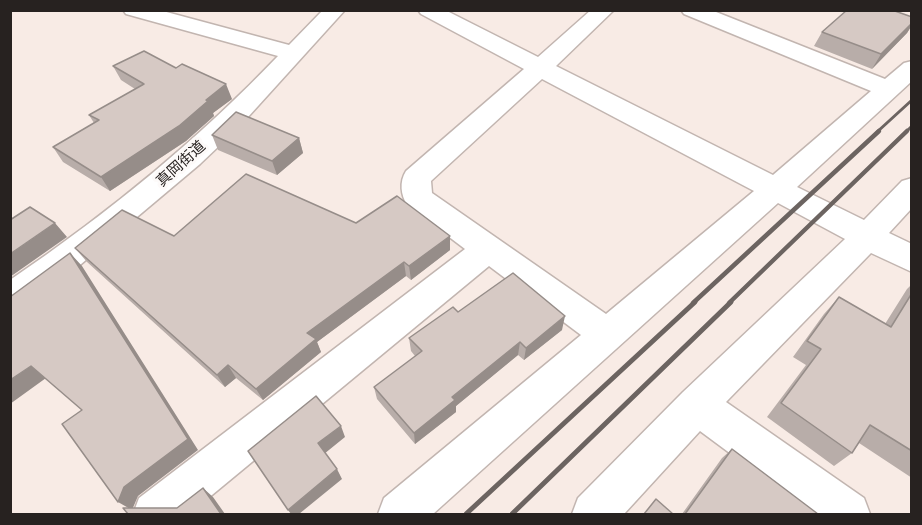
<!DOCTYPE html>
<html>
<head>
<meta charset="utf-8">
<style>
	body { margin:0 }
	#map { position:relative; width:922px; height:525px; overflow:hidden; background:#f8ebe5; font-family:Figtree,sans-serif }
	canvas { display:block }
	.frame { position:absolute; inset:0; border:12px solid #272220; pointer-events:none }
</style>
</head>
<body>
<div id="map">
<canvas width="922" height="525"></canvas>
<div class="frame"></div>
</div>
<script>
const context = document.querySelector('canvas').getContext('2d');
context.lineJoin = 'round';
function stroke(path, color, width, dash) {
  context.strokeStyle = color;
  context.lineWidth = width;
  context.lineCap = dash ? 'butt' : 'round';
  context.setLineDash(dash || []);
  context.stroke(path);
}
function paint(path, color) {
  context.fillStyle = color;
  context.fill(path, 'evenodd');
}
function drawText(font, color, halo, rows, align = 'center') {
  context.font = font + ' Figtree,"Noto Sans JP",sans-serif';
  context.lineWidth = 6;
  context.setLineDash([]);
  context.textBaseline = 'middle';
  context.strokeStyle = halo;
  context.fillStyle = color;
  for (const [text, x, y, turn = 0] of rows) {
    context.save();
    context.translate(x, y);
    context.rotate((+turn || 0) * Math.PI / 180);
    context.textAlign = isNaN(turn) ? turn : align;
    if (halo) context.strokeText(text, 0, 0);
    context.fillText(text, 0, 0);
    context.restore();
  }
}
const minor = new Path2D(`
	M123,10H159L289,45L323,10H345L239,127L200,164L74,270L22,309L10,313V280C107,214 197,141 278,56L126,14Z
	M418,10H445L538,57L591,10H614L556,66L773,175L871,91L684,14L681,10H711L885,79L904,63L912,61V81L797,187L864,220L902,181L912,178V208L889,233L912,244V272L871,253L726,402L864,498L870,514H812L700,431L624,514H572L578,498L683,392L845,239L778,203L433,514H378L384,498L581,335L489,266L189,514H133L139,498L465,249L407,205C401,195 399,182 406,171L524,69L421,14ZM542,79L754,191L606,314L432,193L431,181Z`);
const railFar2 = new Path2D(`
	M877,132L912,100
	M906,132L912,126`);
const railFar1 = new Path2D(`
	M693,303L879,131
	M729,303L907,131`);
const rail = new Path2D(`
	M466,514L695,302
	M512,514L731,302`);
const wall = new Path2D(`
	M912,17V25L907,33L872,69L814,46L822,32Z
	M113,66L232,99L213,113L214,116L186,141L110,191L63,162L53,147L94,123L89,115L135,89L121,80Z
	M212,135L299,138L303,153L277,175L218,150Z
	M356,223L450,250L411,280L406,276L317,342L321,352L263,400L236,378L225,387L87,262L75,248L174,236Z
	M912,284V478L859,443L852,453L834,466L767,417L806,365L793,357L824,314L839,297L885,324L907,289Z
	M458,312L562,330L524,360L518,355L456,406V412L415,444L377,399L374,387L415,356L411,351L409,338Z
	M732,449L818,514H682L722,458Z`);
const shadedWall = new Path2D(`
	M912,23V25L907,33L872,69L881,54Z
	M226,84L232,99L213,113L214,116L186,141L110,191L101,177Z
	M299,138L303,153L277,175L272,161Z
	M55,223L67,237L10,277V254Z
	M450,236V250L411,280L409,266Z
	M70,253L82,266L198,450L138,496L132,510L118,502Z
	M404,262L406,276L317,342L321,352L263,400L256,389L307,333Z
	M565,316L562,330L524,360L526,348Z
	M520,342L518,355L456,406V412L415,444L414,433L452,397Z
	M228,365L236,378L225,387L217,375Z
	M31,366L46,378L10,404V380Z
	M341,426L345,437L324,454L318,443Z
	M337,469L342,479L299,514H291L288,510Z
	M203,488L213,497L225,514H221Z`);
const building = new Path2D(`
	M847,10H892L912,17V23L881,54L822,32Z
	M144,51L176,68L182,64L226,84L206,100L208,101L179,126L101,177L53,147L99,120L89,115L144,84L113,66Z
	M236,112L299,138L272,161L212,135Z
	M246,174L356,223L397,196L450,236L409,266L404,262L307,333L316,339L256,389L228,365L217,375L75,248L122,210L174,236Z
	M30,207L55,223L10,254V220Z
	M70,253L188,439L124,487L118,502L62,424L82,410L31,366L10,380V297Z
	M513,273L565,316L526,348L520,342L452,397L455,400L414,433L374,387L422,351L409,338L453,307L458,312Z
	M912,293V451L870,425L852,453L781,403L821,349L807,341L839,297L891,327Z
	M316,396L341,426L318,443L337,469L288,510L248,451Z
	M732,449L818,514H685Z
	M203,488L221,514H128L123,508H177Z
	M656,499L673,514H644Z`);
const streetNames = [
	["真岡街道",181,164,-42]
];
stroke(minor, '#c2b5b0', 3);
paint(minor, '#fff');
stroke(railFar2, '#6c6461', 3);
stroke(railFar1, '#6c6461', 4.5);
stroke(rail, '#6c6461', 5);
paint(wall, '#b8ada9');
paint(shadedWall, '#968d89');
paint(building, '#d6c9c4');
stroke(building, '#968d89', 1.5);
drawText('15px', '#272220', '#fdfaf9', streetNames);
</script>
</body>
</html>
